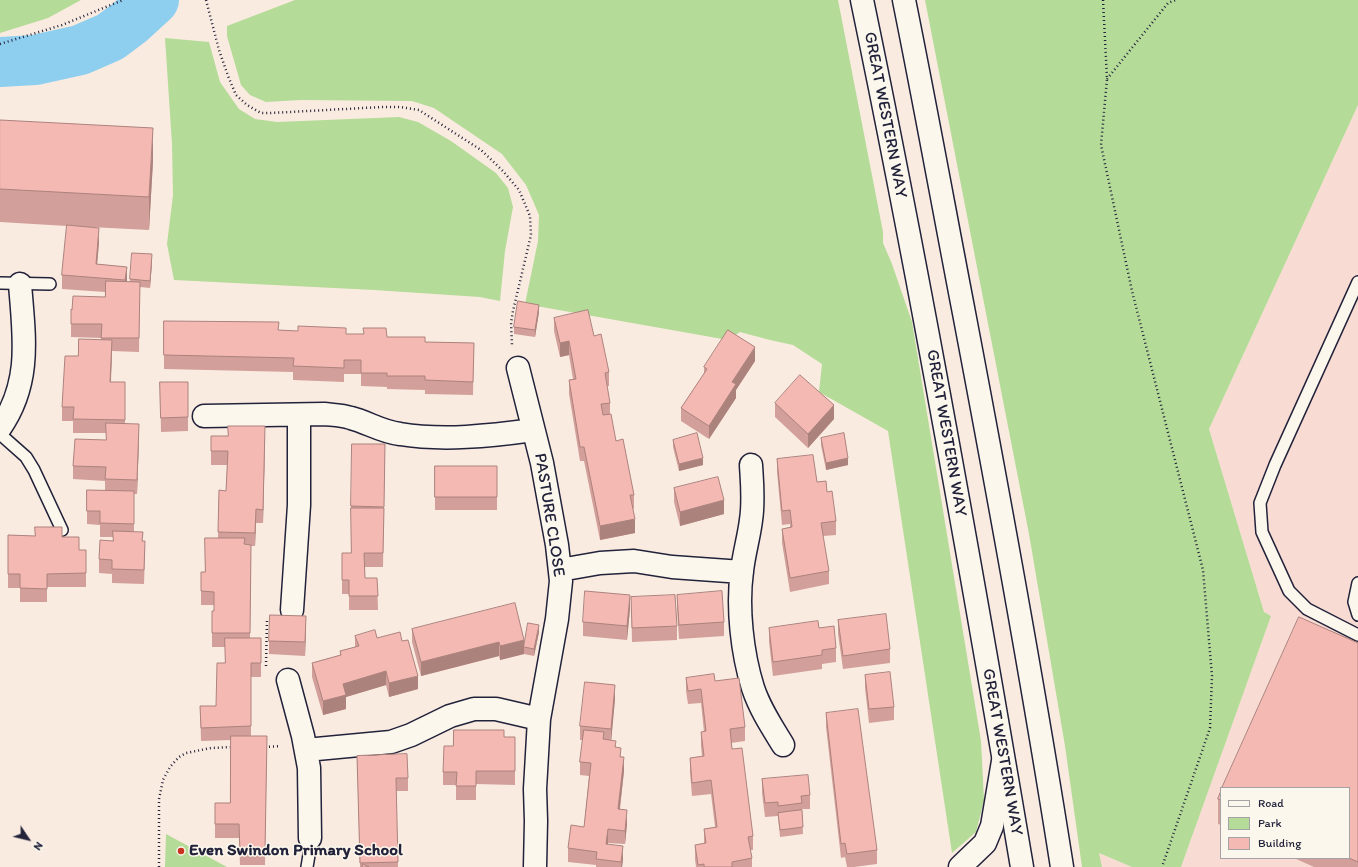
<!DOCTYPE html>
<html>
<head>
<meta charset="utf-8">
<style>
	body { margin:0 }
	#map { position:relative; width:1358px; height:867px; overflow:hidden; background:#faebe1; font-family:Itim,sans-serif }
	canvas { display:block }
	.legend { position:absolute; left:1220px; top:787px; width:130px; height:72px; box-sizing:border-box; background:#fbf7ec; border:1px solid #a4a2a5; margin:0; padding:5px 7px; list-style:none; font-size:12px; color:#22223b }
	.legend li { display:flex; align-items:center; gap:8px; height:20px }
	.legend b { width:20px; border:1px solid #a4a2a5 }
	.north { position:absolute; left:8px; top:819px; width:40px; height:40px; -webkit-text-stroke:3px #fbf7ec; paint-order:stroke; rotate:125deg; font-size:11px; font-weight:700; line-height:16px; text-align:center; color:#22223b }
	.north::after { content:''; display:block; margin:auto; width:14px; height:18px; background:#22223b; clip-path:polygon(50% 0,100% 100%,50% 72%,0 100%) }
</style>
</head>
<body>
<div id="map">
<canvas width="1358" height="867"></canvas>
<ul class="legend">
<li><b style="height:5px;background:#fbf7ec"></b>Road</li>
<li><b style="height:11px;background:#b4db97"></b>Park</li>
<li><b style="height:11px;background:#f5b9b3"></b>Building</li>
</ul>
<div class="north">N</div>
</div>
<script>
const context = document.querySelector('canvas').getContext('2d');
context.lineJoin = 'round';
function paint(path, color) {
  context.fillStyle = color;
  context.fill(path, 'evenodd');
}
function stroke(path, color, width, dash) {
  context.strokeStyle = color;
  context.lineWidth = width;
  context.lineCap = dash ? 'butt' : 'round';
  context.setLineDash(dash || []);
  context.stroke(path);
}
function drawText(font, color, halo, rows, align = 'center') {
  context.font = font + ' Itim,sans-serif';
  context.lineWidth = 3;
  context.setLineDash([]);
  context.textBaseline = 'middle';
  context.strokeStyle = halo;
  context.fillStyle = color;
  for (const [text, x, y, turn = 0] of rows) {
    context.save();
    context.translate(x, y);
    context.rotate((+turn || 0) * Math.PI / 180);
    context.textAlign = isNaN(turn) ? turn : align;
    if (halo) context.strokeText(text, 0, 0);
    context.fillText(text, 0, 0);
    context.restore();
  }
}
const built = new Path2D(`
	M1358,105V867H1181L1271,616L1264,612L1209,429ZM1221,788H1349V858H1221Z
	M1098,853L1132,867H1102Z`);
const green = new Path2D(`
	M0,0H81L48,18L0,33Z
	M295,0H838L883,232V243L892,264L912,322L981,741L984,800L976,832L952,853L888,431L819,392L822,364L793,345L770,340L740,332L728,340L525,304L538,241L539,215L526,185L502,154L434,108L412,101L301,100L266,102L250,95L241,85L227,36V26Z
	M925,0H1358V105L1209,429L1264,612L1271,616L1181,867H1132L1099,853L1102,867H1082L1065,746L1029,534Z
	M165,38L209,42L220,82L239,109L255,119L277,122L399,117L418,122L451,141L496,173L508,188L513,207L505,251L500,301L480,297L374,290L174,280L167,244L173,195L172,144Z
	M166,834L227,867H165Z`);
const river = new Path2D(`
	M0,62L35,60L80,50L110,37L130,22L154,0`);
const path = new Path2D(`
	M206,0L219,50L228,76L236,95L247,105L261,113H271L382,107H400L419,110L481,150L503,171L519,190L530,216L531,235L513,311L511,323L512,345
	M1103,0L1107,79L1101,145L1132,291L1203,570L1212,676L1210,728L1162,867
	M0,44L62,25L123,0
	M1107,79L1168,3L1176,0
	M266,666L267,619
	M265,747L280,746
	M159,867V799L163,780L170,767L179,757L186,753L211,748L234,747`);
const service = new Path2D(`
	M1358,282L1275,465L1260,503L1262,532L1289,591L1307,609L1358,635
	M0,283L50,284
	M0,434L26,457L34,470L62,530
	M1358,583L1354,602L1358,615
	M307,867L309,855L310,838`);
const minor = new Path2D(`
	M518,368L542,463L557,545L561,581L557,619L539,719L538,737L535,789L536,821L535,867
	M204,416L324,414C333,415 342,415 351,418C367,422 382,432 400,434C443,441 490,436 533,430
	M0,428C32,382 24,336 20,284
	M751,465C752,483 754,501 751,520C749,537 744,553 742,571C737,607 742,653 753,688C760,709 772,727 783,745
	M560,570L600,563L634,561L672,567L742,572
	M292,610L299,505V415
	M288,680L303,736L309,768L310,838
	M306,750L391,742L411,735L450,716L474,709H496L539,719
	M960,867L985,843L992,826L1003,761`);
const secondary = new Path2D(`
	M862,0C922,288 973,577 1022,867
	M904,0C925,104 944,209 964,313C999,497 1033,682 1062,867`);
const wall = new Path2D(`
	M0,120L153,161L149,230L90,227L99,242L97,264L127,267V282H130V279L152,262L150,288L140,287L139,352L112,351L111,382H125V423L139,438L137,494H134V532L143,541L145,554L144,584L112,583V574L99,573V559L113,541V537H100V525L87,524V490H105V481L73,479V466L106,440V433H73V421H62V407L78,356L101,339V338L71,337V309L72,310L105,297V292L62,289V275L67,226L0,222Z
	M539,312L535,337L514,334V327Z
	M554,318L594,336L609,372V386H607L610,403V414L616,441L634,495V508L633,509L635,533L600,540L584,461H580L569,394V380L573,379L569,355L560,357L554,331Z
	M164,321L279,330L346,334L387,337L425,342L474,343L473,395L425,394V390L387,389V387L361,386V374H344V382L293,380V372L164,369Z
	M755,361L736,390V398L709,439L681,421V408L704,374V367Z
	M160,382H188V431L161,432Z
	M775,403L834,419L808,448L775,417Z
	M211,436L265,440L263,523H256L255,546H251L250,638H261V677H251V736H267L265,865H240L239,838H215V803H230L231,740L201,741L200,706H216L225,663V647H212V611H214V605H201V572H205L218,538L219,490L226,491L227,465H211Z
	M821,438L848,465L826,470L821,445Z
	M673,440L703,465L679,471L673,447Z
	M385,444L383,567H365V578H377L378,610H349V594H342V553H351V506Z
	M777,459L817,482L827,492L836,521V535L823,536L829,571V584L790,592L782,543V529L790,527V524L782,525L777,472Z
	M435,466H497V510H435Z
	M674,488L724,514L680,526L674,502Z
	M8,535L62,537L79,550H86V587H47V602H20V588H8Z
	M677,595L724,622V636L679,639L677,608Z
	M631,597L677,626V640L632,642Z
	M630,609L627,640L583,636V622Z
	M838,620L890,649V663L843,669L838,634Z
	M769,628H819L836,648V662L822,664V669L773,676L769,642Z
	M412,629L524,647L539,632L534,656L524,654L500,660L499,656L421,676L412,642Z
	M306,630L305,656L269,654V641Z
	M355,636L377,638L418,689L389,697L386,685L346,697V709L323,715L312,677V663L340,655V651L355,647Z
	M1358,643V867H1314L1294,858H1349V788Z
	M865,675L894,707V720L869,723L865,688Z
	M686,678L715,681L745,727V741L731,743L732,749L753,836V850H750L752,858V867H696L695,859V845L704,843V829L715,827L711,794L692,796L690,772V758L702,756L701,746V732H704L701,703L688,704L686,691Z
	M615,699L611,740L616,747L621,757L624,771L620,809L627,824L625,844L608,843V845L623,860L622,867H596V865L568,862V848L584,827L589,776L580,775V762L583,740H580V726Z
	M826,713L877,850V864L854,867H847L845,857L841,858L826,727Z
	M504,737H515V785L476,784V800H456V785H443V772L453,746Z
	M357,756L408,778V791H396L398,867H360Z
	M762,779L810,795V809H802L803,834L780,837L778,816L765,817L762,793Z
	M1221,791V825L1218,824V799Z`);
const shadedWall = new Path2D(`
	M153,128V161L149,230V197Z
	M99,228V242L96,278V264Z
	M152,254V262L150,288V281Z
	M127,267V280L125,294V280Z
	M539,305V312L535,337V330Z
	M112,340V353L110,396V382Z
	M569,341V355L560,357V343Z
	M755,347V361L736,390V398L709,439V426L732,382Z
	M834,405V419L808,448V434Z
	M139,424V438L137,494V480Z
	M265,426V440L263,523V510Z
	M703,458V465L679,471V464Z
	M848,458V465L826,470V463Z
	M724,500V514L680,526V512Z
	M256,509V523L255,546V533Z
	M635,519V533L600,540V526Z
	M630,595V609L627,640V626Z
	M306,616V630L305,656V642Z
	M539,625V632L534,656V649Z
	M524,640V654L500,660V646Z
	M499,642V656L421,676V662Z
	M386,671V685L346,697V709L323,715V701L343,684Z
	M418,676V689L389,697V683Z
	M615,685V699L611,743V729Z
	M624,757V771L618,823V809Z
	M627,810V824L625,844V831Z
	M608,829V843L606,858V844Z
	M623,846V860L622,867H621Z`);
const building = new Path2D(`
	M0,120L153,128L149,197L0,189Z
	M67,225L99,228L96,264L127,267L125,280L62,275Z
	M132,253L152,254L150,281L130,279Z
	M106,281L140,282L139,338H101L102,324H71V309L72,310L73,296L105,297Z
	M518,301L539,305L535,330L514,327Z
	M588,310L594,336L601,334L609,372L605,373L610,403L601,404L603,415L611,414L616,441L623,439L634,495H630L635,519L600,526L584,447H580L569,380L576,379L569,341L560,343L554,318Z
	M164,321L279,322L278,330L298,331V326L346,328V334H364L363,328H386L387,337H425V342L474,343L473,382L425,380V376H387V373H361V360H344V368L293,366L294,358L164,355Z
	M728,330L755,347L732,382L736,384L709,426L681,408L707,369L704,367Z
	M79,339L112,340L110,382H125V420L73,419L74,407H62L65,356H78Z
	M800,375L834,405L808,434L775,403Z
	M160,382H188V417L161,418Z
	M106,423L139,424L137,480L105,479L106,467L73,466L75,439L106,440Z
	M228,426H265L263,510L256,509L255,533L218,532L219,490L226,491L228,451H211V436H228Z
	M697,433L703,458L679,464L673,440Z
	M844,433L848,458L826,463L821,438Z
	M352,444H385L384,507L351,506Z
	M813,455L817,482L826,481L827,492L832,491L836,521L821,523L829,571L790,578L782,529L792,527L790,510L782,511L777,459Z
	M435,466H497V497H435Z
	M718,477L724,500L680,512L674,488Z
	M87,490L134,491V524L100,523V511H87Z
	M351,508H384L383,553H364L365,578H377L378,596H349V580H342V553H351Z
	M35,527H62V537H79V550H86V573L47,574V589L20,588V574H8V535L35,536Z
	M113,531L143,532L142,541H145L144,570L112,569V560L99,559L100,540L113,541Z
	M205,538H245L244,544L251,545L250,633H212V611H214V592L201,591V572H205Z
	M585,591L630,595L627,626L583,622Z
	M722,591L724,622L679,625L677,595Z
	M675,595L677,626L632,628L631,597Z
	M515,603L524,640L500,646L499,642L421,662L412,629Z
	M886,614L890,649L843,656L838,620Z
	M270,615L306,616L305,642L269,641Z
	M1299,617L1358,643V862L1349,858V788H1222Z
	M818,621L819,628L834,626L836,648L822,650V655L773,662L769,628Z
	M528,623L539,625L534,649L524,647Z
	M375,630L377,638L400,632L402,641L408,640L418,676L389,683L386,671L343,684L346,695L323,701L312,663L341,655L340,651L359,646L355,636Z
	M225,638H261V663H251V726L201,728L200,706H216L217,663H225Z
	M890,672L894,707L869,709L865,675Z
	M714,674L715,681L739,678L745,727L730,729L732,749L742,748L753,836L748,837L752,858L732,862V867H704V864L698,865L695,845L706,843L704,829L717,827L711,780L692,783L690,758L704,756L701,732L706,731L701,689L688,691L686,678Z
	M585,682L615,685L611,729L580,726Z
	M858,709L877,850L847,854L845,843L841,844L826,713Z
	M454,730H504V737H515V771H476V786H456L457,772H443L444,746H453Z
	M584,730L604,732L603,739L616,741L615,747L621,748L620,757H624L618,809L627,810L625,831L608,829L606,844L623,846L621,862L596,859L597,852L568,848L571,825L584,827L591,763L580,762Z
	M231,736H267L265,851L240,852L239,824H215V803H230Z
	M407,754L408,778H396L398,862L360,863L357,756Z
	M808,775L810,795L801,796L802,803L778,806V802L765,803L762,779Z
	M1221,791V800L1218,799Z
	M802,810L803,827L780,830L778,813Z
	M363,864L369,867H362Z`);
const markers = [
	[181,851,4,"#c8321e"]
];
const streetNames = [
	["GREAT WESTERN WAY",885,115,79],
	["GREAT WESTERN WAY",946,433,80],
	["PASTURE CLOSE",549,515,81],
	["GREAT WESTERN WAY",1002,752,80]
];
const poiNames = [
	["Even Swindon Primary School",189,851]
];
paint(built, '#f8dcd3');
paint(green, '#b4db97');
stroke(river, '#8ecfef', 50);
stroke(service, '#22223b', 14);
stroke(minor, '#22223b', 25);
stroke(secondary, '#22223b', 25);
stroke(path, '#22223b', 2.5, [1, 3]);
stroke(service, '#fbf7ec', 11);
stroke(minor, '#fbf7ec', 22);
stroke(secondary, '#fbf7ec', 22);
paint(wall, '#d39f9a');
paint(shadedWall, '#ac827d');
paint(building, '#f5b9b3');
stroke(building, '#ac827d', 1);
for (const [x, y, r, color] of markers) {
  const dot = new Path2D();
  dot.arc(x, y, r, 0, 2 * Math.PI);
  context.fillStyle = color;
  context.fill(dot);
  stroke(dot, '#fbf7ec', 1.5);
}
drawText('17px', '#22223b', '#fbf7ec', streetNames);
drawText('bold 17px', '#22223b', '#fbf7ec', poiNames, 'left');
</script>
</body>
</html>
